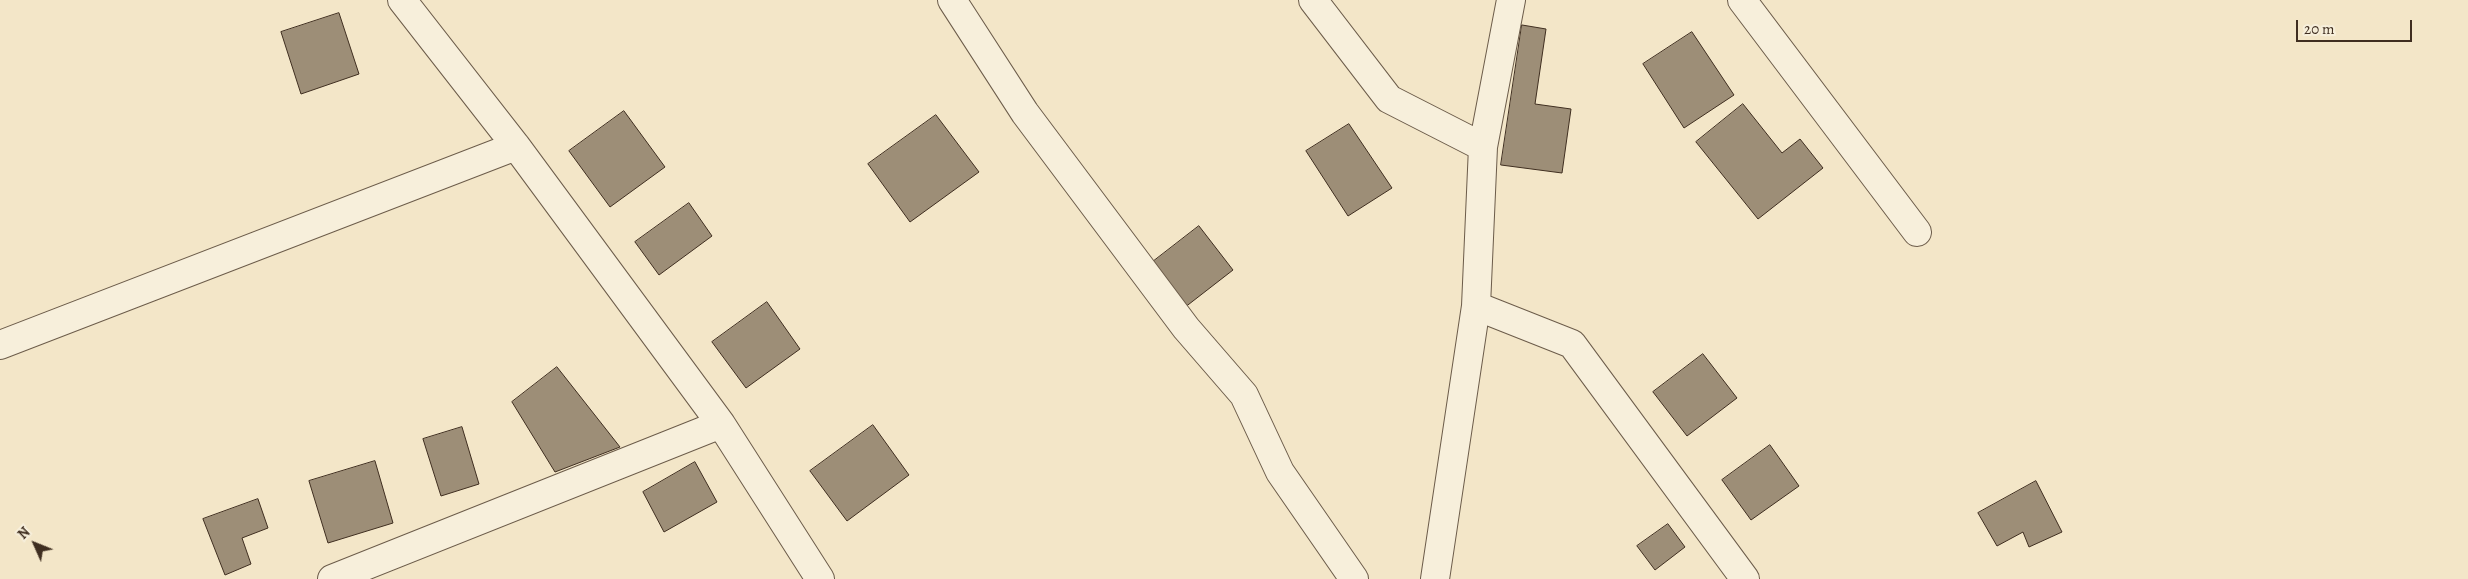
<!DOCTYPE html>
<html>
<head>
<meta charset="utf-8">
<style>
	body { margin:0 }
	#map { position:relative; width:2468px; height:579px; overflow:hidden; background:#f3e6c8; font-family:Alegreya,serif }
	canvas { display:block }
	.north { position:absolute; left:10px; top:519px; width:50px; height:50px; -webkit-text-stroke:4px #f7efdb; paint-order:stroke; rotate:314deg; font-size:14px; font-weight:700; line-height:20px; text-align:center; color:#3f2e20 }
	.north::after { content:''; display:block; margin:auto; width:18px; height:22px; background:#3f2e20; clip-path:polygon(50% 0,100% 100%,50% 72%,0 100%) }
	.scale { position:absolute; left:2296px; top:20px; width:116px; height:22px; box-sizing:border-box; border:2px solid #3f2e20; border-top:0; padding-left:6px; font-size:15px; line-height:18px; white-space:nowrap; color:#3f2e20; -webkit-text-stroke:4px #f7efdb; paint-order:stroke }
</style>
</head>
<body>
<div id="map">
<canvas width="2468" height="579"></canvas>
<div class="north">N</div>
<div class="scale">20 m</div>
</div>
<script>
const context = document.querySelector('canvas').getContext('2d');
context.lineJoin = 'round';
function paint(path, color) {
  context.fillStyle = color;
  context.fill(path, 'evenodd');
}
function stroke(path, color, width, dash) {
  context.strokeStyle = color;
  context.lineWidth = width;
  context.lineCap = dash ? 'butt' : 'round';
  context.setLineDash(dash || []);
  context.stroke(path);
}
const building = new Path2D(`
	M339,13L359,74L301,94L281,32Z
	M1522,25L1546,29L1535,104L1571,109L1562,173L1501,165Z
	M1692,32L1734,95L1684,128L1643,64Z
	M1743,104L1782,153L1800,139L1823,168L1758,219L1696,142Z
	M624,111L665,167L610,207L569,151Z
	M936,115L979,172L910,222L868,164Z
	M1349,124L1392,188L1348,216L1306,151Z
	M689,203L712,236L659,275L635,242Z
	M1199,226L1233,270L1184,308L1150,264Z
	M767,302L800,349L746,388L712,342Z
	M1703,354L1737,398L1687,436L1653,392Z
	M557,367L620,447L555,472L512,402Z
	M873,425L909,475L847,521L810,471Z
	M462,427L479,484L441,496L423,439Z
	M1770,445L1799,486L1751,520L1722,480Z
	M375,461L393,523L328,543L309,481Z
	M695,462L717,502L664,532L643,492Z
	M2036,481L2062,532L2029,547L2023,532L1997,546L1978,513Z
	M258,499L268,528L242,538L251,564L225,575L203,519Z
	M1668,524L1685,547L1655,570L1637,546Z`);
const minor = new Path2D(`
	M402,0L516,146L721,424L820,579
	M952,0L1025,113L1186,328L1244,395L1280,472L1354,579
	M1313,0L1389,99L1483,147
	M1742,0L1917,232
	M1476,306L1572,344L1745,579
	M0,345L516,146
	M332,579L721,424
	M1435,579L1476,306L1483,147L1511,0`);
paint(building, '#9d8e77');
stroke(building, '#3f2e20', 1);
stroke(minor, '#6c5c4a', 30);
stroke(minor, '#f7efdb', 28);
</script>
</body>
</html>
